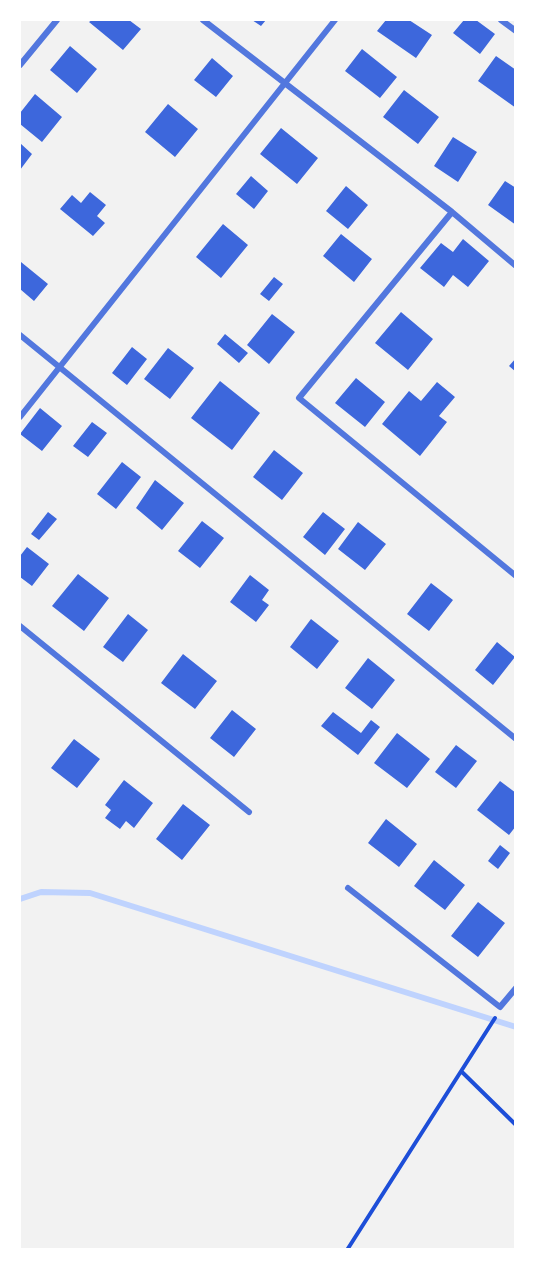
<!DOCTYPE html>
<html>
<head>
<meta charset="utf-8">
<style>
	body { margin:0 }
	#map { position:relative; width:535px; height:1269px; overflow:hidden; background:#f2f2f2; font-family:"DejaVu Sans",sans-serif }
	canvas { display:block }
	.frame { position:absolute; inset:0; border:21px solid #fff; pointer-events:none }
</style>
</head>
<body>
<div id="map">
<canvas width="535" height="1269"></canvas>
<div class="frame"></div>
</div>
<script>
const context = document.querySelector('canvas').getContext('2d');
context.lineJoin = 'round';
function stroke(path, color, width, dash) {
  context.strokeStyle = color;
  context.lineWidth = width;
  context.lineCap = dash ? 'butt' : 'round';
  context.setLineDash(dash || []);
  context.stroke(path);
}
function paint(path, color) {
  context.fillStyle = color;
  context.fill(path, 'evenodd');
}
const stream = new Path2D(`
	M20,899L41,892L90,893L516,1027`);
const building = new Path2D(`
	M92,20H129L141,29L123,50L89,22Z
	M252,20H266L261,26Z
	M386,20H409L432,35L416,58L377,31Z
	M464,20H476L495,34L480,54L453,33Z
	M70,46L97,69L77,93L50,70Z
	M362,49L397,77L380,98L345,71Z
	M496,56L516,70V108L478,81Z
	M212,58L233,76L216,97L194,80Z
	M404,90L439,117L418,144L383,117Z
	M35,94L62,117L42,142L20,124V113Z
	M168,104L198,129L175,157L145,132Z
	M281,128L318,158L297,184L260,154Z
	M453,137L477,152L458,182L434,166Z
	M20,143L32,154L20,170Z
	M251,176L268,191L254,209L236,194Z
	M505,181L516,188V225L488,205Z
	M346,186L368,205L348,229L326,211Z
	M90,192L106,205L97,216L105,223L93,236L60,209L72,195L81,203Z
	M223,224L248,245L221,278L196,257Z
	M341,234L372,259L354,282L323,256Z
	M463,239L489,261L468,287L453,275L444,287L420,268L441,243L453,252Z
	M21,262L48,284L34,301L20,289Z
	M274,277L283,284L269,301L260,294Z
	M401,312L433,339L408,370L375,343Z
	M272,314L295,332L269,364L247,345Z
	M225,334L248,353L239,363L217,344Z
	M132,347L147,359L127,385L112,373Z
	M168,348L194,368L170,399L144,379Z
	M516,358V372L509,366Z
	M356,378L385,402L365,427L335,403Z
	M220,381L260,413L232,450L191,418Z
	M437,382L455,397L439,416L447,422L420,456L382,424L409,391L421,401Z
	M40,408L62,426L42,451L20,434Z
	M92,422L107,433L88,457L73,446Z
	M274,450L303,473L282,500L253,477Z
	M122,462L141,477L116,509L97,494Z
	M155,480L184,503L162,530L136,508Z
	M48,512L57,519L39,540L31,534Z
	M323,512L345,529L325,555L303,537Z
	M202,521L224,538L200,568L178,551Z
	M358,522L386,544L365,570L338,549Z
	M27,547L49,564L32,586L20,577V556Z
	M78,574L109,598L84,631L52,606Z
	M250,575L269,590L262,600L269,605L256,622L230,602Z
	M431,583L453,600L429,631L407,614Z
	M128,614L148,630L123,662L103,647Z
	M311,619L339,641L317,669L290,647Z
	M497,642L515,657L493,685L475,670Z
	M183,654L217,681L195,709L161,683Z
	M368,658L395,680L372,709L345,688Z
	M232,710L256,729L234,757L210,738Z
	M333,712L361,733L371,720L380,727L358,755L321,726Z
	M397,733L430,759L407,788L374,763Z
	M74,739L100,759L77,788L51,768Z
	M456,745L477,761L456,788L435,772Z
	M124,780L153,803L134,828L126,821L120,829L105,818L111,810L105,805Z
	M500,781L516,793V826L509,835L477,810Z
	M183,804L210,825L182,860L156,839Z
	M386,819L417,844L399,867L368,843Z
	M500,845L510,853L498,869L488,861Z
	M434,860L465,885L445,910L414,886Z
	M478,902L505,923L478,957L451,936Z`);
const path = new Path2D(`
	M462,1072L516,1125
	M347,1250L495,1018`);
const minor = new Path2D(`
	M203,20L452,212L516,266
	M501,20L516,31
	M20,65L57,20
	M452,212L299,398L516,576
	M20,335L516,739
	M20,417L335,20
	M20,626L249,812
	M348,888L500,1007L516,988`);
stroke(stream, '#bfd3fe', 6);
paint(building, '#3d67dc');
stroke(path, '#1d4ed8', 4);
stroke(minor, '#5277de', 6);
</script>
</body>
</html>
